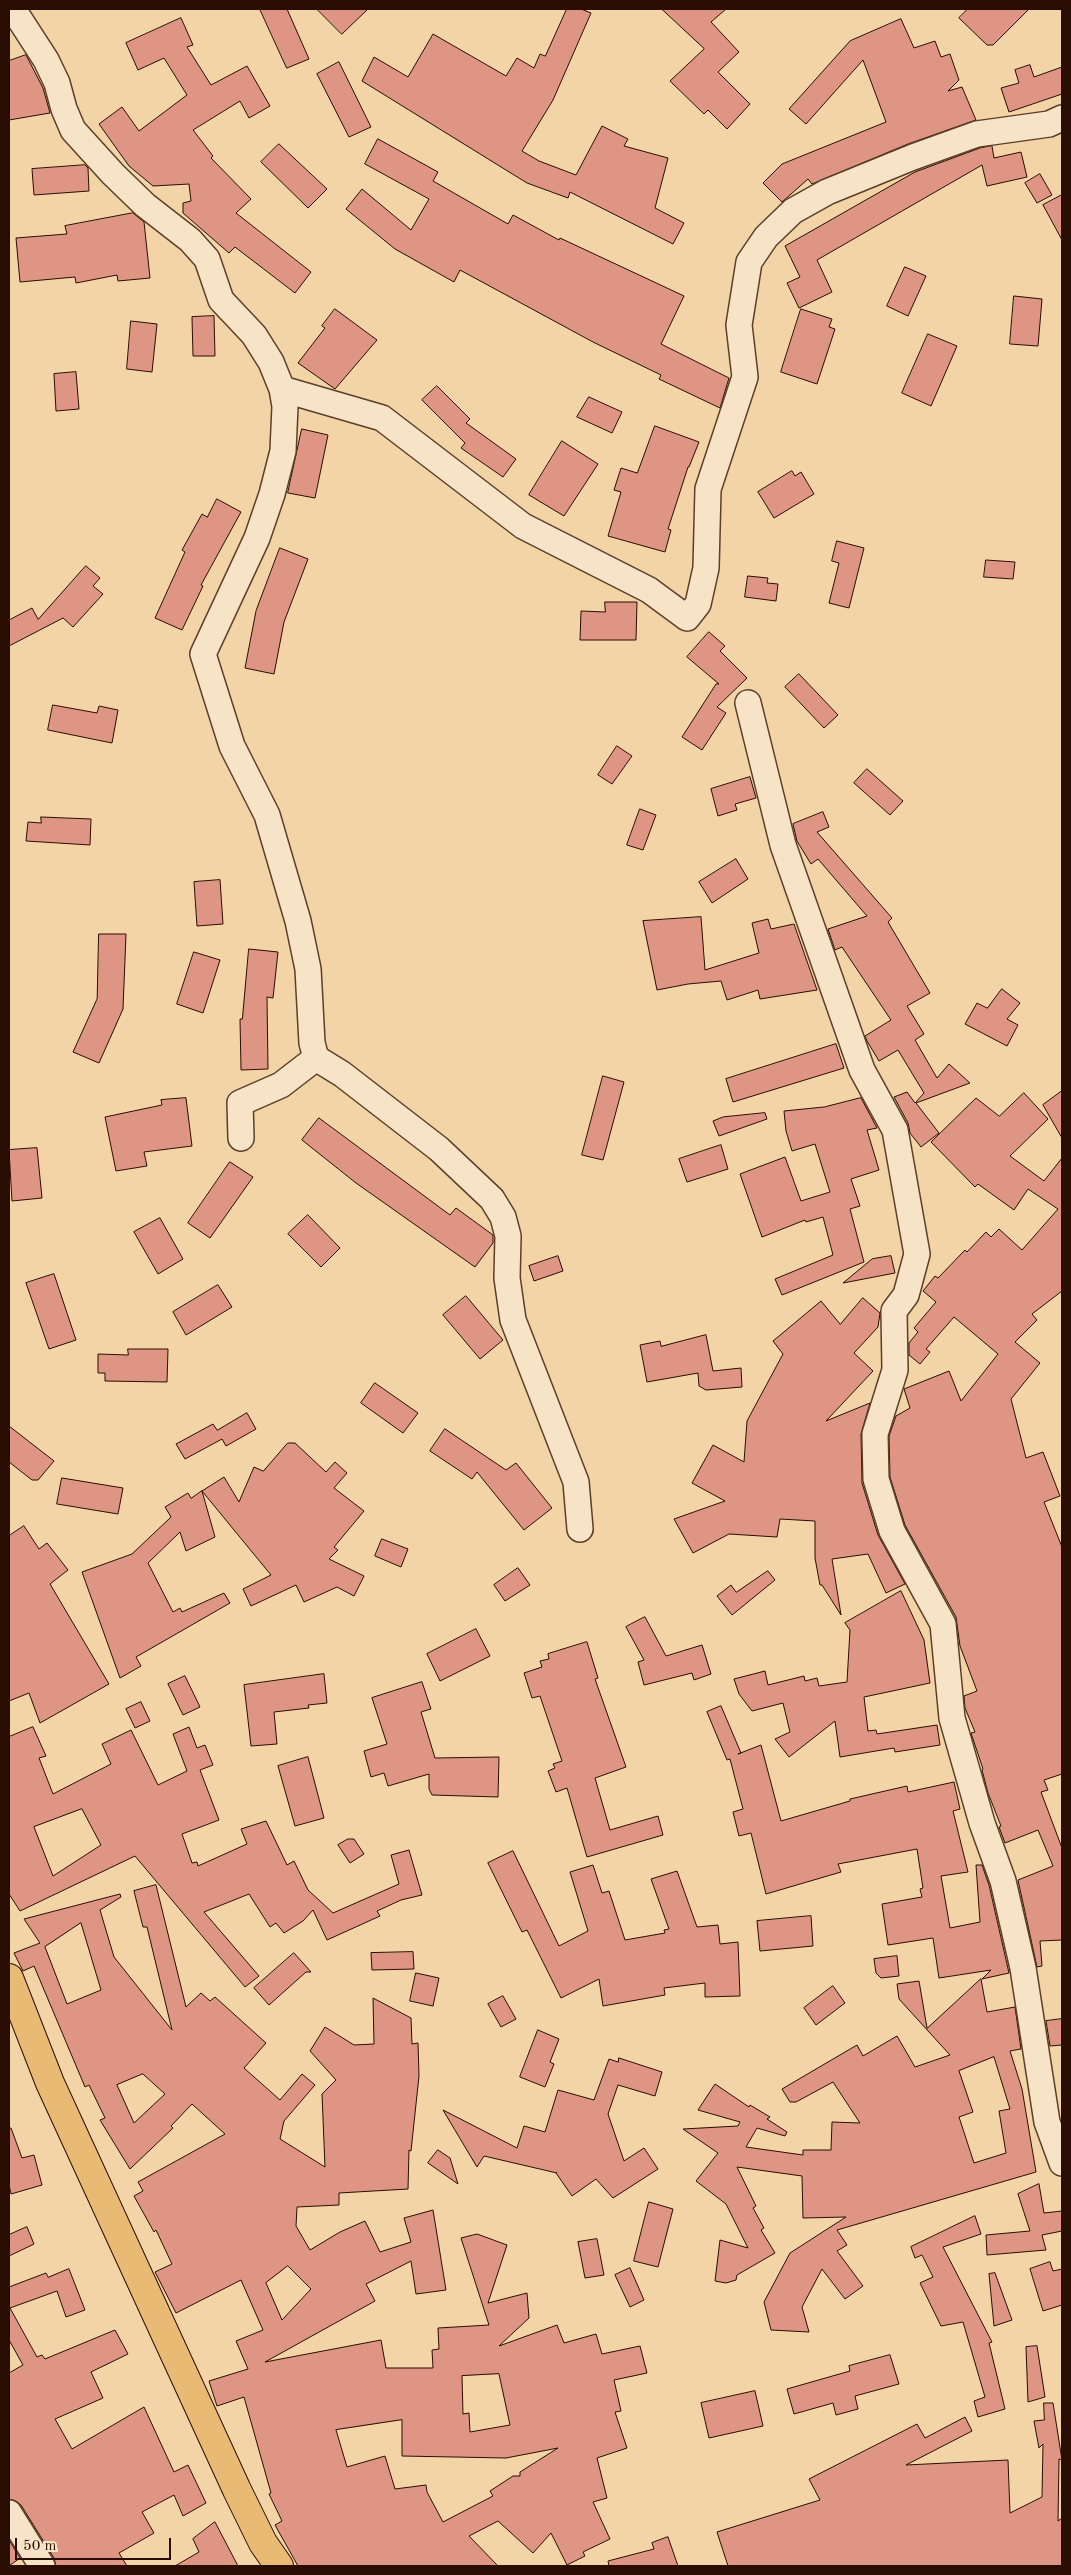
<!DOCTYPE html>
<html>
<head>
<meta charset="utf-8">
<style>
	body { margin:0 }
	#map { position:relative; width:1071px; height:2575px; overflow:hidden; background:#f2d4a6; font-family:"Old Standard TT",serif }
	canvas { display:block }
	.frame { position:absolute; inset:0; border:10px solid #290d02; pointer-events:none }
	.scale { position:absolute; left:15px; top:2538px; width:156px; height:22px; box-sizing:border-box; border:2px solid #290d02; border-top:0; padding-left:6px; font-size:15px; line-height:18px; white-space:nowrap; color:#290d02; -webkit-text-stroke:4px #f7e3c5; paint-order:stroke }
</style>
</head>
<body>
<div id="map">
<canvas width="1071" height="2575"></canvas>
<div class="frame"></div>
<div class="scale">50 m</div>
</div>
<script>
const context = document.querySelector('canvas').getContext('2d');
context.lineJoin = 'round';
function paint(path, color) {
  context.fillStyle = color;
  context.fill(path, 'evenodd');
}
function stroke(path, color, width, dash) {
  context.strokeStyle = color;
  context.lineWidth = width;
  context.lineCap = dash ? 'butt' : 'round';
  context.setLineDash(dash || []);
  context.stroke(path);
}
const building = new Path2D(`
	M260,9H287L309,59L287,68Z
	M317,9H368L342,34Z
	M567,9H581L591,13L553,100L522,151L539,161L576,175L602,126L628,139L624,146L668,158L655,208L684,223L673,244L570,192L568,198L527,183L362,81L374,57L408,77L433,34L506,76L517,58L534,68L540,54L545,56Z
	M662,9H726L711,22L739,52L718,72L750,104L727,129L708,110L704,114L670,81L704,49Z
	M968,9H1029L993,45H987L959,18Z
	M181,18L193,45L187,47L211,85L247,66L270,106L249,118L240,101L193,130L213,156L211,158L251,199L236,213L311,272L295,293L235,247L229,253L183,213V203L191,201L189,184L153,186L129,166L99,124L122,107L139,131L187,95L164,58L138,70L126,43Z
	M901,19L914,48L935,41L941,57L950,54L959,80L948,91L962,87L976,120L908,144L812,184L808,179L782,202L763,183L782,164L886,122L863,60L806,124L789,109L850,41Z
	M26,55L43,88L50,113L9,120V61Z
	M339,62L371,127L349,137L317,74Z
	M1030,65L1034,77L1062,67V94L1009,112L1001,88L1019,83L1015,70Z
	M378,139L438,172L433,181L508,224L513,215L559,240L560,238L684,296L661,344L729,378L720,408L659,379L661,375L593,342L460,270L454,282L395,249L346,209L362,189L411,230L429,199L365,164Z
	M279,144L327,189L308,208L261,162Z
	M992,146L994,158L1021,152L1027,177L987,186L982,165L817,260L832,292L799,308L787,283L800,277L785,246L915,172L980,148Z
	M85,165L88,168L89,191L34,195L32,169Z
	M1040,174L1052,195L1037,203L1025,183Z
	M1062,195V240L1043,205Z
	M133,213L144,222L150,278L118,281L117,275L76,283L75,277L20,282L16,238L67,234L65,226Z
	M905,267L926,276L908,316L887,306Z
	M1014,296L1042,299L1038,346L1010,344Z
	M335,309L377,340L335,389L298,363L325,328L322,326Z
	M801,309L832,319L829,327L835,329L817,384L781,372Z
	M214,316L215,356H193L192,317Z
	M131,321L157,324L152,372L127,369Z
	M928,334L957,346L931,406L902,393Z
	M76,372L79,409L56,411L54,374Z
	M437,386L470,419L466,423L516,459L503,477L461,448L465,443L422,400Z
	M589,397L622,412L612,433L577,417Z
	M655,426L699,442L689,467H688L668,529L671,530L665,552L608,536L621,492L614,490L621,468L637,473Z
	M302,429L328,435L315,498L288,493Z
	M562,441L598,464L564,516L529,495Z
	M792,471L795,476L801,472L814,494L774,518L758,492Z
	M217,499L241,512L201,585L203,586L182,630L155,618L185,552L182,550L202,514L207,517Z
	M837,541L864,548L849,608L829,603L839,563L832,561Z
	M280,548L308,559L284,622L274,674L245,668L256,611Z
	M986,560L1015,562L1013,579L984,577Z
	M86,566L100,578L93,586L103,594L73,627L63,618L9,646V620L32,608L38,619Z
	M748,576L768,578L767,583L778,584L776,601L745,597Z
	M605,602H637L636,640H580L581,611L605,612Z
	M709,632L725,646L720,651L747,678L717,707L726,713L702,750L682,737L716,684H719L687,657Z
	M799,674L838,715L824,728L785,687Z
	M53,705L97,713L99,706L118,710L112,743L48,730Z
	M617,746L632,756L612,784L598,775Z
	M867,769L903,801L890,815L854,783Z
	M750,777L756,798L735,804L737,810L718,816L711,789Z
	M640,809L656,815L643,850L627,845Z
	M823,812L829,827L817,832L892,918L888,922L930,993L907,1006L924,1034L915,1040L937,1078L949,1064L970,1083L916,1103L939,1133L921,1147L910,1133L908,1123L894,1097L907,1092L915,1103L924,1093L898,1050L879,1061L867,1041L865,1036L891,1020L842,947L835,950L828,929L867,916L818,859L811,864L797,841L793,824Z
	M41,817L91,819L90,845L26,841L28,822L41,823Z
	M736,859L748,879L712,903L699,882Z
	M220,880L223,924L197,926L194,882Z
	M701,917L705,970L759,953L752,923L768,919L771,929L794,924L817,990L760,999L758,990L727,1000L721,981L688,984L657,990L643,921Z
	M99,934H126L123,1009L99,1063L73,1052L97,999Z
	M249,949L278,952L273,998L267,997L268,1069L241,1070L240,1019H242Z
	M194,952L220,960L203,1013L177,1004Z
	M1002,989L1020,1003L1007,1019L1018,1025L1007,1046L965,1024L977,1003L987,1008Z
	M836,1044L844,1068L733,1102L726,1079Z
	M603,1076L624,1082L603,1160L582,1155Z
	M1062,1091V1138L1043,1105Z
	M1024,1093L1048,1119L1010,1156L1044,1181L1062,1158V1291L1032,1314L1037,1320L1015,1342L1040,1363L1011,1399L1026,1458L1043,1452L1060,1496L1044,1502L1062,1547V1774L1044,1780L1048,1790L1041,1792L1062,1848V1940L1040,1941L1042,1966L1037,1967L1018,1880L1053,1866L1038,1830L1005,1843L999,1827L1001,1826L988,1793L982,1770L983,1769L971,1733L975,1732L965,1708L964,1696L977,1691L960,1646L956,1617L905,1525L890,1477L889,1436L896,1416L910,1408L904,1389L949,1371L961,1401L998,1354L954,1317L926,1349L930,1352L920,1364L909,1355V1343L918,1332L914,1328L936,1302L923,1291L935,1276L938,1278L965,1250L967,1252L986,1232L991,1237L999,1229L1022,1250L1058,1209L1028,1189L1014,1210L978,1184L975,1187L931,1142L976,1098L999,1116Z
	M186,1098L192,1146L144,1152L147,1166L116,1171L105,1117L162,1105L161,1100Z
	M861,1098L877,1128L867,1130L879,1170L851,1179L860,1206L850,1209L864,1262L782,1295L775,1279L833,1255L823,1217L806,1222L805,1220L762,1237L740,1174L785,1157L801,1201L830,1192L815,1144L792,1151L786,1131L784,1111L824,1107Z
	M765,1113L767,1119L719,1136L713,1121L723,1117Z
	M319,1118L450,1215L456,1208L493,1235V1243L475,1267L356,1183L302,1140Z
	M721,1145L728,1169L687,1182L679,1159Z
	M37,1148L42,1198L12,1201L9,1150Z
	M230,1162L253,1177L210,1238L188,1223Z
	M308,1215L340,1248L321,1267L288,1234Z
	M160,1218L183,1259L158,1274L134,1232Z
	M558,1256L563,1271L534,1281L529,1266Z
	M891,1256L895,1273L843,1283L872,1259Z
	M54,1274L76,1340L49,1349L26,1283Z
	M218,1285L232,1307L186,1335L173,1312Z
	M466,1296L503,1340L480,1359L443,1315Z
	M863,1298L880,1313L878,1327L854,1353L873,1371L826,1421L870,1403L861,1434L862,1483L878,1535L905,1584L886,1593L868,1554L832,1559L841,1615L822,1585H820L815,1558V1521L780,1519L777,1537L729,1534L693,1553L674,1519L725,1501L692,1483L713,1445L744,1462L747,1421L783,1354L773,1341L821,1301L840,1324Z
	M706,1335L713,1371L741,1368L742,1387L706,1390L699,1386L698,1373L647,1382L640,1345L660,1341L661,1346Z
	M128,1349H168L167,1382L105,1381V1373H98V1354L128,1355Z
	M375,1383L418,1413L403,1433L361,1403Z
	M247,1413L256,1429L226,1446L222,1439L185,1459L176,1444L213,1424L217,1430Z
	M9,1426L54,1461L38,1480H32L9,1462Z
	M445,1429L506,1470L516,1463L552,1508L524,1530L477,1472L472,1479L430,1451Z
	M288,1443H295L326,1472L335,1462L347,1473L334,1488L364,1511L334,1547L338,1550L329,1559L364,1576L354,1596L337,1587L304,1602L296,1585L251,1606L243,1589L271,1575L202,1491L224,1477L239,1502L254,1467L263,1471Z
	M62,1478L123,1488L118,1514L57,1504Z
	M202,1491L215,1537L186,1551L180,1532L148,1563L173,1612L180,1608L182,1612L224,1593L230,1603L136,1657L141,1666L120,1678L82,1572L132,1554L171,1517L165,1507L188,1493L191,1498Z
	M24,1526L39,1549L47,1543L68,1570L50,1584L109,1684L40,1723L29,1693L9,1701V1536Z
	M382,1539L408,1549L401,1567L375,1556Z
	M518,1568L530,1585L505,1601L494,1585Z
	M768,1571L775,1580L732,1615L717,1596L731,1585L736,1592Z
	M901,1591L924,1640L930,1683L864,1697L868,1731L876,1730L877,1734L937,1725L940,1745L895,1752L894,1748L840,1757L835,1721L789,1757L775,1739L790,1732L783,1703L752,1711L739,1694L734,1679L765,1671L768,1685L804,1676L805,1681L817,1678L819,1686L847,1682L850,1630L845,1623Z
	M645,1617L666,1656L702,1645L711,1674L694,1680L692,1673L644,1685L638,1662L644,1660L626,1627Z
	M476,1629L490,1656L440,1681L427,1654Z
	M587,1642L598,1678L595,1679L626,1767L595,1778L610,1830L658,1816L663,1835L587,1857L567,1788L556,1792L548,1771L555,1768L553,1764L562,1761L540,1696L532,1698L524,1673L542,1667L540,1661L549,1659L548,1654Z
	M324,1674L327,1703L308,1705L309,1708L274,1712L277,1744L251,1746L244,1685Z
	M185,1676L200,1707L183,1715L168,1684Z
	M422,1682L431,1709L421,1712L435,1758L499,1757L498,1797L432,1795L429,1789V1774L388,1786L384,1773L371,1777L364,1751L387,1744L372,1698Z
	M141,1702L150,1721L135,1728L126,1709Z
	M721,1706L741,1753L738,1754L761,1745L781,1821L850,1801V1799L907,1786L908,1792L954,1782L960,1809L953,1811L968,1872L941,1876L950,1928L980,1922L976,1865H982L989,1885L1009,1973L982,1979L991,1970L939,1978L933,1938L888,1945L882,1904L922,1897L920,1889L923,1888L917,1849L838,1864L841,1872L766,1894L751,1833L739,1836L733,1812L743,1809L730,1759L727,1760L707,1712Z
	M33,1727L46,1756L39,1758L53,1794L111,1764L102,1744L131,1730L158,1785L187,1771L173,1734L189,1727L197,1748L205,1745L213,1765L200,1770L219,1820L182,1834L192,1863L197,1862L198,1866L247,1844L241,1829L266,1821L287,1865L294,1861L308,1890L333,1913L399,1884L391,1855L409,1850L422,1895L401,1900L377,1911L380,1916L327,1940L313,1910L303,1921L284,1933L276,1923L270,1927L249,1894L204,1912L259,1976L245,1987L135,1856L20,1911L9,1894V1737ZM82,1809L101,1845L53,1876L34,1827Z
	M308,1757L324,1818L295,1826L278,1766Z
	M348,1839H354L364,1854L350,1863L338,1845Z
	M513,1851L559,1946L588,1931L570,1872L593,1865L602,1893L609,1891L625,1940L665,1933L664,1930L669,1929L651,1879L677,1871L697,1927L718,1925L720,1944L738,1942L740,1996L705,1997V1983L664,1988L665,1995L603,2006L599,1979L561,1998L527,1930L522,1932L488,1863Z
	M156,1885L186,2007L201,1993L210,2001L215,1997L266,2043L244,2068L280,2100L302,2074L315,2085L284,2121L280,2139L325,2167L322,2094L336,2080L310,2051L325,2027L354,2045L374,2044L373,1998L411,2018L412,2044L418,2043L419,2076L411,2151L409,2150L408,2189L339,2193V2205L297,2207L296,2226L310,2250L340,2232L365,2221L380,2252L411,2242L404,2218L433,2210L446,2290L416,2294L411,2261L366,2284L375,2301L265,2362L381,2340L386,2368H433L432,2350L439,2349L438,2328L489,2325L461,2238L477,2234L507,2245L488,2303L527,2293L529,2318L499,2346L557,2325L564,2343L596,2334L602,2354L640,2346L647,2373L614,2380L621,2411L615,2412L627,2448L597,2458L607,2498L593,2502L610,2539L583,2552L585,2556L567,2565L551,2533L533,2553L498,2521L469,2536L498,2566H298L275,2525L282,2521L269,2494L271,2493L244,2397L217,2406L209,2381L248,2369L236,2341L263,2330L241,2280L176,2313L155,2272L172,2264L156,2230L154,2232L134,2196L143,2191L138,2182L225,2134L192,2104L171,2126L173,2128L130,2169L100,2120L105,2118L89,2085L85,2087L34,1966L23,1971L14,1953L40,1943L24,1919L120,1894L121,1897L100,1910L114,1957L172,2030L147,1927H143L134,1891ZM81,1923L101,1990L67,2004L45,1947ZM143,2074L165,2094L134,2123L117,2085ZM288,2266L311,2289L282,2320L266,2283ZM499,2374L510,2425L470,2432L469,2413L463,2414L462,2376ZM402,2420V2456L506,2458L558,2448L520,2472V2476H513L490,2491L493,2496L443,2522L427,2492L426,2485L395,2489L385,2456L347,2467L336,2430Z
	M811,1916L813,1946L760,1951L757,1921Z
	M413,1952L414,1969L372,1970L371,1953Z
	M294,1953L311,1972H306L269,2005L254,1988Z
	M897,1956L899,1976L881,1978L876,1973L874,1959Z
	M416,1973L439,1978L433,2006L410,2001Z
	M981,1979L987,2012L1015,2007L1021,2049L1010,2051L1022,2089L1036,2172L837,2230L847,2245L837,2251L863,2286L845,2299L822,2269L802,2307L809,2332L771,2330L764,2302L790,2253L846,2217L803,2218L802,2176L737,2167L756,2206L753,2208L764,2228L761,2230L775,2253L737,2275L736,2280L726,2283L715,2281L720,2240L748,2248L726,2204L696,2181L718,2153L683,2129L738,2126L740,2122L698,2110L715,2084L749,2107L750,2105L770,2117L767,2119L787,2132L785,2136L757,2128L746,2147L803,2155V2150H831L832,2122L860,2123L833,2082L796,2102H790L782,2089L857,2045L863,2056L897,2036L915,2067L950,2055L899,1999L897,1984L919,1981L927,2028ZM994,2057L1010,2109L999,2111L1006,2153L974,2163L959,2117L973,2112L959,2071Z
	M833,1986L845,2003L816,2025L804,2008Z
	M503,1996L516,2019L501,2027L488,2004Z
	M1062,2019V2045L1050,2046L1046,2021Z
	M538,2030L559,2039L550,2062L554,2064L545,2087L520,2077Z
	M619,2058L662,2072L655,2096L618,2085L608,2114L624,2161L644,2148L658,2169L613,2198L596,2179L572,2196L556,2173H557L484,2156L477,2167L443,2110L517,2148L524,2126L545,2132L558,2090L594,2100L609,2059L618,2062Z
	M9,2128H11L22,2158L34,2155L42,2185L11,2194L9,2185Z
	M438,2150L450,2158L458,2184L428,2163Z
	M1039,2184L1044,2213L1062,2211V2231L1042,2235L1046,2250L987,2255L986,2235L1030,2231L1018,2194Z
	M649,2202L673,2209L658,2267L634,2261Z
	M975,2216L981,2234L943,2247L992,2342L989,2343L1005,2409L978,2417L974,2401L985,2397L963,2322L941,2326L920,2283L933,2277L922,2255L915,2258L911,2247Z
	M27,2227L34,2244L9,2256V2235Z
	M597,2239L604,2275L585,2278L578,2242Z
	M1050,2262L1053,2271L1062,2269V2305L1043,2311L1030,2269Z
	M630,2268L644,2300L630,2307L615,2275Z
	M69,2269L85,2310L66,2317L57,2291L10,2308L37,2357L42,2355L45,2359L115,2330L128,2354L91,2372L103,2398L55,2419L72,2449L144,2407L174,2472L188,2465L206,2503L183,2516L174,2495L142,2512L154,2533L119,2553L127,2566H56L54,2558L21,2505L16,2501L9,2499V2373L23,2365L9,2340V2287L46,2273L48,2277Z
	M995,2273L1012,2320L994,2326L989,2274Z
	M1037,2346L1045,2397L1028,2402L1026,2347Z
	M890,2355L899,2384L855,2396L858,2409L836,2415L833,2403L794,2414L787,2389L850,2371L849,2366Z
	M755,2391L763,2426L709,2438L701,2403Z
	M1044,2403H1053L1062,2460L1059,2459L1058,2521L1062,2518V2566H728L717,2532L820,2500L809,2479L917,2424L925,2438L965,2417L972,2431L906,2465L1008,2460L1010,2513L1042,2497L1043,2444L1039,2448L1034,2421L1044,2420Z
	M215,2522L238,2566H175L199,2552L193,2539Z
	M668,2537L678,2566H609L608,2561L654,2549L652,2543Z
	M9,2540L20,2558L9,2566Z`);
const minor = new Path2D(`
	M13,9L46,60L57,83L64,109L73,130L113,174L145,205L190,240L207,259L221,300L254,335L271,362L282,389L285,406L283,451L272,494L257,538L203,654L232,746L267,815L298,921L308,969L312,1043L316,1058L342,1074L439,1149L492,1199L503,1217L508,1236L507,1278L513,1320L576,1482L580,1529
	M282,389L382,418L523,526L649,590L687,618L698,604L706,568L708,489L745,377L739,325L749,262L766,237L793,211L827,192L913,157L977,134L1049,124L1062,118
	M748,703L783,845L862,1070L895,1130L917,1254L906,1295L894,1311L895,1370L875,1434L876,1479L892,1531L943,1624L952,1718L982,1823L1003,1881L1023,1968L1047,2122L1062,2163
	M241,1138L240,1103L281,1085L316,1058
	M9,2513L42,2566`);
const major = new Path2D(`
	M9,1978L50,2083L237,2490L263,2543L279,2566`);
paint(building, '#df9584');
stroke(building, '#290d02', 1);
stroke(minor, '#5b3f2b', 28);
stroke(major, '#290d02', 30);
stroke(minor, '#f7e3c5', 25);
stroke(major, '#e9ba73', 28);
</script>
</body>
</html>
